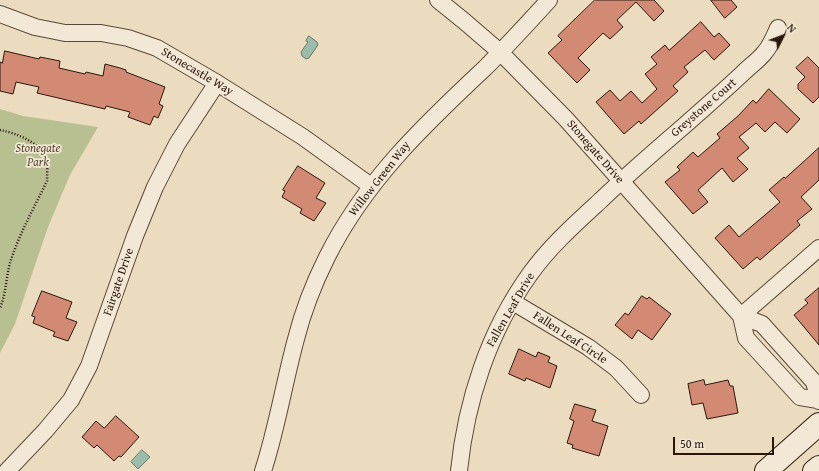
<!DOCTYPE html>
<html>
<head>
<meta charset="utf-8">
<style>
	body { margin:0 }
	#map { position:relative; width:819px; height:471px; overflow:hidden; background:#ecdcbf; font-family:"Gentium Book Plus",serif }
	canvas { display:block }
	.north { position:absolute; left:763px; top:16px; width:40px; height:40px; -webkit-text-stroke:3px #f3e8d5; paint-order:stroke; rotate:48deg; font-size:11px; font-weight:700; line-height:16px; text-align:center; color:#2b160c }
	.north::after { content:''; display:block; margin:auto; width:14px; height:18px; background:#2b160c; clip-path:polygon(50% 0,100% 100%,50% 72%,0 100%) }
	.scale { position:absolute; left:673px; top:437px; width:101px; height:18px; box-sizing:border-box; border:2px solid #2b160c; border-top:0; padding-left:5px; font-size:12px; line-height:14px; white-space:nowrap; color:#2b160c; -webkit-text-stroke:3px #f3e8d5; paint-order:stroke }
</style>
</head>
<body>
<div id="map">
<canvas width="819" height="471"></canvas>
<div class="north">N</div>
<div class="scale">50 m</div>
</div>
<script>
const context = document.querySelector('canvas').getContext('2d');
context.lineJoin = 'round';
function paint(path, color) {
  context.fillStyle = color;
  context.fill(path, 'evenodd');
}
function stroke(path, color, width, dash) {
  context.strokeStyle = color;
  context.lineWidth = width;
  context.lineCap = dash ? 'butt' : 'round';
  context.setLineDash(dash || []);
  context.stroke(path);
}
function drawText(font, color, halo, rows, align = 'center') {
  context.font = font + ' "Gentium Book Plus",serif';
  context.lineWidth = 3.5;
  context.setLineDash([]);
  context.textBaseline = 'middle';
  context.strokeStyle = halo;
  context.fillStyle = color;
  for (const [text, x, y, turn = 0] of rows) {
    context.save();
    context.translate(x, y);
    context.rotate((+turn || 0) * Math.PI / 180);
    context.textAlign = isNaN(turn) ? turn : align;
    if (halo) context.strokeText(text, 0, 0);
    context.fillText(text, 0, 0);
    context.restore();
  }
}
const green = new Path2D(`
	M0,109L23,116L98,127L70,175L48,227L15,324L0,353Z`);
const water = new Path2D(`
	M309,36L317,42L318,45L309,58L306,59L302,56L301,52L308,42L306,41Z
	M142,450L150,457L138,469L131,462Z`);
const building = new Path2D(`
	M595,0H654L664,11L654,21L636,2L617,20L623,27L610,39L603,33L578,58L590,70L577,83L548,53L562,40L558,36Z
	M711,0H731L737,7L725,18Z
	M701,22L714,37L719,33L730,45L714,60L705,50L684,67L688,72L673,86L678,91L641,124L639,121L624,134L596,102L610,90L620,101L631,91L642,103L657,89L645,74L657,64L651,57L665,45L669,50Z
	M5,51L39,59L40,57L60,61L59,68L85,74L86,72L103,76L105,64L120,68L126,70V72L165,87L159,104L163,106L158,118L154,116L150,125L128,117L130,112L106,106L105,109L37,93L39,87L16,82L13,94L0,91V62L2,63Z
	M808,57L819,68V97L813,103L798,89V84L805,77L796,68Z
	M769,89L800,119L787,133L775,122L765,132L756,123L739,137L749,148L737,158L748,169L733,182L722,168L698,190L708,202L693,214L665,182L680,170L677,167L693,152L698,157L720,138L717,134L738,116L753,100L756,103Z
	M819,148V180L801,197L812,209L797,221L800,225L760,260L757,257L743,269L715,238L729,225L739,237L765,215L780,202L769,190L784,177L785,178Z
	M298,166L325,183L316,198L326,203L314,221L300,213L302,209L282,197L285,191L283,190Z
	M819,288V345L794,315L808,303L805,300Z
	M42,291L72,302L66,318L77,322L68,341L53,336L55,332L33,323L35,317L32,316Z
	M642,296L647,299L649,297L671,314L652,340L638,330L632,339L615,325L625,313L628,315Z
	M519,349L536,357L538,352L550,357L548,362L557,366L550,388L526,378L525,381L509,374Z
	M704,380L705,385L728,380L730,386H733L738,413L707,419L703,403L692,405L688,384Z
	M575,404L596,410L592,421L608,426L599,456L572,448L573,445L567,443L574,421L570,419Z
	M116,416L139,437L121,457L119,456L114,461L97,445L94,448L82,437L96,421L104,428Z`);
const path = new Path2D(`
	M0,130C16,133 40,142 46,159C48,166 47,174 47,181C34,208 19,234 10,263C6,278 6,294 0,308`);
const street = new Path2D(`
	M438,0L464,21L500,52L566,119L741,316L762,324L814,382L819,401
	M0,14L35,27L65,33H101L128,38L157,48L217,83L303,137L371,186
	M513,302L588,347L616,368L641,395
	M741,316L746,338L800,397L818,400
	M741,316L819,248
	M7,471L45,431L71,400L89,366L135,236L155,187L177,144L217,83
	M263,471C277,428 284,383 296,339C303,311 314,283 327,257C365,181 424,125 485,68C507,46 528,23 549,0
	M459,471C466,401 489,331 530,274C550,246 576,223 601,200C628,174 656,150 685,125C704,108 724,91 743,73C750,66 759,60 765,52C771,45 774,37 778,28`);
const secondary = new Path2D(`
	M766,471L819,424
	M814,471L819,467`);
const streetNames = [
	["Stonecastle Way",197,72,31],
	["Greystone Court",704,108,-41],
	["Stonegate Drive",595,152,49],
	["Willow Green Way",380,179,-52],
	["Fairgate Drive",119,282,-71],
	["Fallen Leaf Drive",511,310,-60],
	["Fallen Leaf Circle",570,338,33]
];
const parkNames = [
	["Stonegate",38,149],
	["Park",38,163]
];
paint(green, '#b8c092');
paint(water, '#9abcab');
stroke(water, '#6e7a6b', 1);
paint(building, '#d38a74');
stroke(building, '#2b160c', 1);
stroke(street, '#5b4839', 18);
stroke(secondary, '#2b160c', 24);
stroke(path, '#2b160c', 2.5, [1, 2]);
stroke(street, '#f3e8d5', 16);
stroke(secondary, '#f3e8d5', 22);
drawText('12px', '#2b160c', '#f3e8d5', streetNames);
drawText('italic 12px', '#554934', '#f3e8d5', parkNames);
</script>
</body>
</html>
